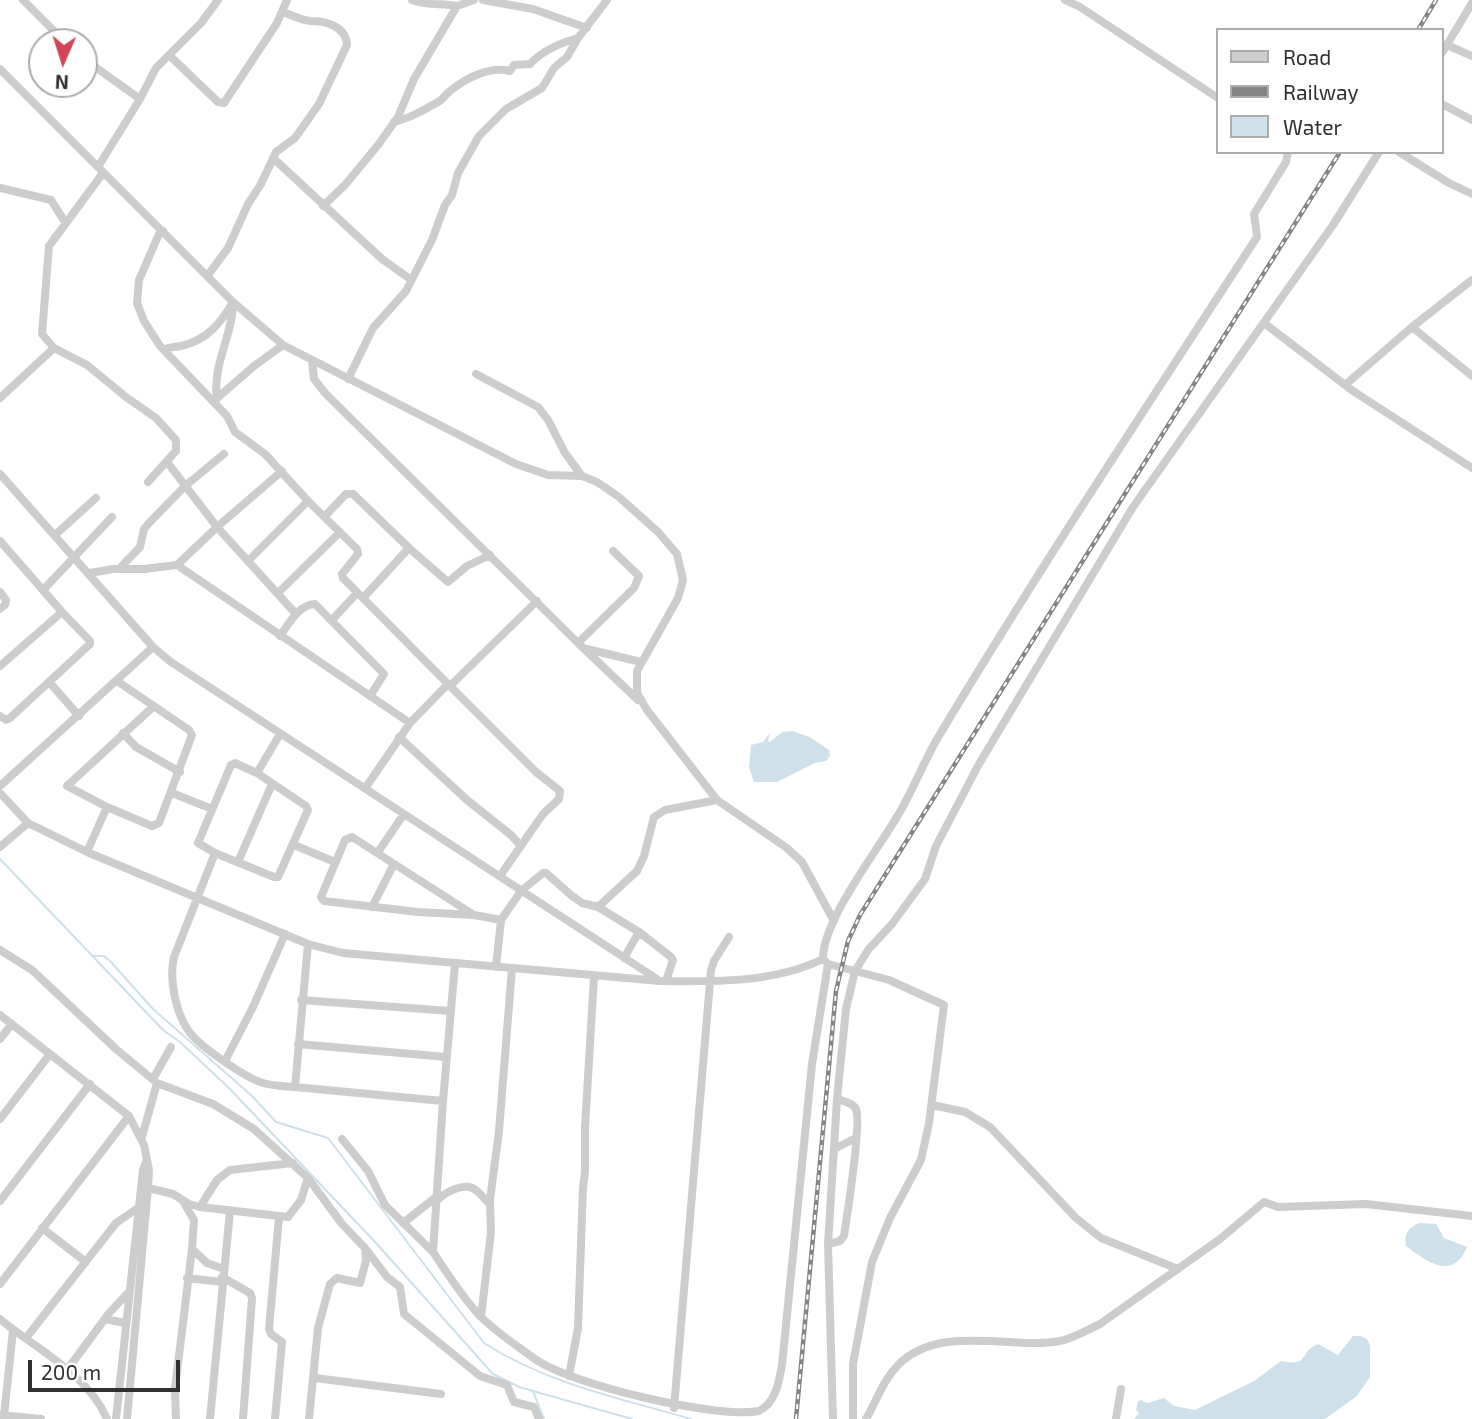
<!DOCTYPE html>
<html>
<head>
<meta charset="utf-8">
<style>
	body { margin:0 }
	#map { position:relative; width:1472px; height:1419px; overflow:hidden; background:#fff; font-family:"Exo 2",sans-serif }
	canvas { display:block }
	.legend { position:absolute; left:1216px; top:28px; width:228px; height:126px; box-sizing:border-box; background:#fff; border:2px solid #acacac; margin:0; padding:9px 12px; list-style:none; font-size:21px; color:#303030 }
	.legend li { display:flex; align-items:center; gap:14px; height:35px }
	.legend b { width:35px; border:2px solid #acacac }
	.north { position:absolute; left:28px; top:28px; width:70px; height:70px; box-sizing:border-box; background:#fff; border:2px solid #acacac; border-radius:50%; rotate:183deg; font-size:19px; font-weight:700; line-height:28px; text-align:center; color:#303030 }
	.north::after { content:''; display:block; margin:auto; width:24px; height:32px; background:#d24658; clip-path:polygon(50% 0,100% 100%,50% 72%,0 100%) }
	.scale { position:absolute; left:28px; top:1360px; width:152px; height:32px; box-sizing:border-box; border:4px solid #303030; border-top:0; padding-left:9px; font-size:21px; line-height:24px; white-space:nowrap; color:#303030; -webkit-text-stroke:5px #fff; paint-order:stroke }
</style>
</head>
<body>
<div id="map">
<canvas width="1472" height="1419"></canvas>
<ul class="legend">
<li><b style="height:9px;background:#cdcdcd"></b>Road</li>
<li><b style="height:9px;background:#858585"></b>Railway</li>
<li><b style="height:19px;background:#cee0e9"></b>Water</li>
</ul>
<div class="north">N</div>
<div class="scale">200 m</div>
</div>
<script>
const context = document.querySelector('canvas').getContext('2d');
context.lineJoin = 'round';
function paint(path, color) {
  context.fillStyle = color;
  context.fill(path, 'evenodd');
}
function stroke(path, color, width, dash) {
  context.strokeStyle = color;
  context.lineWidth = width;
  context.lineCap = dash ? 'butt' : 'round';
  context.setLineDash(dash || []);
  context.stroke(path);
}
const water = new Path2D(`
	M792,731L810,737L829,750L830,756L826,761L815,763L777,782H754L749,767L751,745L763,742L770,733L768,741L770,742L782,732Z
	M1419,1223L1436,1224L1444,1238L1467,1247C1453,1282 1426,1261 1406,1246C1404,1233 1408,1228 1419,1223Z
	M1353,1336H1361L1367,1339L1370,1346V1377L1357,1396L1325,1419H1134L1139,1413L1136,1410L1138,1401L1141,1400L1147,1403L1164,1398L1174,1406L1195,1410L1254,1381L1281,1361C1311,1367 1298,1352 1318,1344L1338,1355Z`);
const stream = new Path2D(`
	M0,859L163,1030L180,1042L229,1088L376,1243L493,1374L519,1387L632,1419
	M94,956H104L110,961L153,1009L252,1096L276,1122L328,1138L484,1343C548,1384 619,1398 691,1419
	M533,1391L544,1419`);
const minor = new Path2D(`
	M23,0L65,42
	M412,0C427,6 442,3 457,6
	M483,0L533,9L587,28
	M1065,0L1080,7L1218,98
	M1447,45L1472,56
	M1442,53L1472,3
	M169,55L218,102L224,103L277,23L287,0
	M84,59L140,99
	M0,69L233,302L283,345L516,464L548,475L582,476L597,482L619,497L658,532L677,554L683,580L678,598L637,671V693L647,710L717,800L787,848L802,862L834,921
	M1442,104L1472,120
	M394,122C410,118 424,110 438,102C443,100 445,94 450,91C466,78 489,66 510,71L514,65L530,64C543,50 560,43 578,38
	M1399,152L1449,183L1472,194
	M273,158L382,259L410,279
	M98,167L140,99L156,68L201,23L218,0
	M103,173L49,246L42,334L54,348L87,365L126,397L156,418L176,440V451L148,482
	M0,188L51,200L65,222
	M323,206L345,185L378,145L398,117L414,79L457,6L474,0
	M163,231L159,234L139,280L137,303L144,321L160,346L227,416L235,432L265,454L308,501
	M208,275L228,248L248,204L261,184L276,152L295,138L319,104L347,45C346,26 326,21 310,21C301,20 291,15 283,12
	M1264,323L1353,391L1472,468
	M1412,327L1472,376
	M164,350C170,346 173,348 181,346C207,340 220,324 233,302C233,335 212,365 217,398
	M312,361L314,379L325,393L578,643L634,588L639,576L613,551
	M476,374L538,407L548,420L565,453L582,476
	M348,379L373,328L406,291L432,240L445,205L452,195L458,173L479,136L506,109L542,88L554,68L567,57L578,38L607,0
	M1345,385L1412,327L1472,280
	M0,398L54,348
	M215,400L254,366L283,345
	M167,462L217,527L282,471
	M0,474L153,647L0,786
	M325,516L346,494H353L409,548L363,598
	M55,535L96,498
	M0,541L62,612L90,641V644L10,718L6,720L0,716
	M409,548L448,582L467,566L490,555
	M248,561L308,501L357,549L358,554L342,574L343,578L448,684L410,723L366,787
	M119,569L140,547L144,529L149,523L185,486L224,454
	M90,573L113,569H144L177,565
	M44,589L112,517
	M0,592L6,600L5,605L0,609
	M278,593L340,532
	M296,614L217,527L177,565L410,723
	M332,620L357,593
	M280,636C289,624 298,605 315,604L384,674L370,696
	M578,643L638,700
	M153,647L171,662L657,979
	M587,649L641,662
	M0,666L62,612
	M117,681L189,730L192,735L159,823L152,826L107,807L67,786L154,706
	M50,683L79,716
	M448,684L536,772L560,791L559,799L543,814L500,876
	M450,686L537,601
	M123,733L136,747L180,772
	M399,737L467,800L511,835L521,846
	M235,763L257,773L306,806L308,810L278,877H274L215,853L198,843L231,765Z
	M257,773L280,734
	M0,793L28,823L87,852L308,944L343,953L660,981C713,982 774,983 823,959
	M172,793L212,809
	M294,845L335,862
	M0,847L28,823
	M87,852L107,807
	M378,852L404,814
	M215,853L174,957C169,978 175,1011 188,1030C197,1045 246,1078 263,1083C273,1086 284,1086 295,1087
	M238,862L272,784
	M372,907L394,864
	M598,907L637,871L644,856L654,817L665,810L717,800
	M474,915L352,837L345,840L321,897L324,901L418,912L474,915L501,920
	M308,944L295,1087L443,1101L455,964
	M0,950L32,970L116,1049L157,1083L213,1104L254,1129L308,1178L342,1224L365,1248L387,1277L400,1287L404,1314L480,1376L507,1385L514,1402L534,1407L539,1419
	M624,958L639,932
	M496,967L501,920L521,891L543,873H546L571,895L582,903L598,907L639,932L671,957L673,960L666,981
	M301,1000L450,1011
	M0,1015L129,1116L144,1145L149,1170L148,1188L127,1419
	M0,1039L12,1024
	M298,1044L446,1057
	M225,1061L253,1007L285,934
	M153,1079L171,1047
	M932,1105L965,1112L990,1127L1076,1218L1101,1238L1178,1269
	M0,1119L50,1054
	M142,1137L157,1083
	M342,1139L368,1171L385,1205L433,1252L443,1101
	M834,1149L856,1138
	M148,1188L173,1194L189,1204L200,1207L288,1217L301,1200L308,1178
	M0,1201L90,1084
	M184,1203L194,1220L192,1249L207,1263L224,1269
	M435,1203C443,1193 465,1180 477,1191C482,1195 485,1200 490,1204
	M200,1207L217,1180L230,1170L293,1163
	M403,1223L435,1198
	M42,1228L86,1262
	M828,1244L840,1241L844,1236C847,1215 862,1123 856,1109C853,1103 843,1101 837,1099
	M433,1252C447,1273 462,1297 480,1316C496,1332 517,1346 535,1359C572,1385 717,1419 759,1411C776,1403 779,1381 782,1365L812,1064L828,964
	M222,1277L250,1293L252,1298L243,1419
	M187,1278L222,1282
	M0,1284L129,1116
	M481,1317L491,1232L490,1200L499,1131L512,968
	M0,1319C36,1349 88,1374 107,1419
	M105,1319L125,1323
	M26,1338L116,1223L138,1208
	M67,1370L110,1312L128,1293
	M569,1376L578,1328L583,1187L585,1172V1128L594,976
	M315,1378L441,1394
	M674,1408L711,970L714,961L729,937
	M0,1415L41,1419
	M4,1416L13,1330
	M116,1419L143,1170L146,1162
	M176,1419L175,1388L192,1249
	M210,1419L230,1211
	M275,1419L282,1342L271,1334L269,1329L279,1217
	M309,1419L318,1328L330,1284L337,1278L360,1283L366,1261L365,1248
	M833,1419L828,1244L837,1099L846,1009L855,971L868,950L892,924L925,879L936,846L979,764L1133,507L1333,225L1379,152
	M853,1419V1364L872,1262L890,1218L921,1160L929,1123L944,1005L889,980L828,964L823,959C823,918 880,848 901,810C914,787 924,762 937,739C1039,569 1149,403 1257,237L1254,214L1286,162L1288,152
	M866,1419C877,1400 883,1380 899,1364C941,1323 1011,1350 1060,1341C1074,1338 1087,1330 1100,1324L1220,1239L1264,1202L1278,1207L1366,1204L1472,1216
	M1116,1419L1121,1389`);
const rail = new Path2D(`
	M1418,30L1436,0
	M796,1419L836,991L848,941L860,915L1340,152`);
paint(water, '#cee0e9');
stroke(stream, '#cee0e9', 2);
stroke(minor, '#cdcdcd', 8);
stroke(rail, '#858585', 4.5);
stroke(rail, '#fff', 2, [5]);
</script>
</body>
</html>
